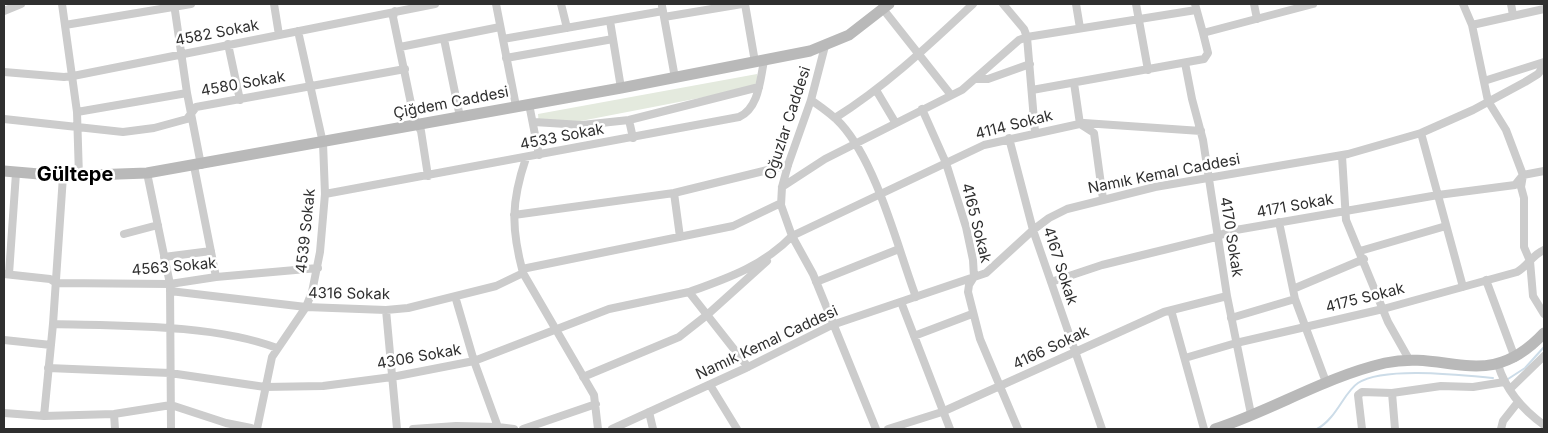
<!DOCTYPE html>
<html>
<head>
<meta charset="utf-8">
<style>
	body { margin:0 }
	#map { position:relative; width:1548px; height:433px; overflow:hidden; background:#fff; font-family:Inter,sans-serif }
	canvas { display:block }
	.frame { position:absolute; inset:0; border:5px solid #2f2f2f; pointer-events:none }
</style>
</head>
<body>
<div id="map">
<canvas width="1548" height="433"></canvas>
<div class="frame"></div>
</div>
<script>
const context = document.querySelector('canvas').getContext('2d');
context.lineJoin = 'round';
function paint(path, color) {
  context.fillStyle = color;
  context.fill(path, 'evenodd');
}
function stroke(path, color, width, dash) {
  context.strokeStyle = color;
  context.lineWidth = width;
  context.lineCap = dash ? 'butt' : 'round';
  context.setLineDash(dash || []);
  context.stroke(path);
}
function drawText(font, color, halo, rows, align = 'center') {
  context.font = font + ' Inter,sans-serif';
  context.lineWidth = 5;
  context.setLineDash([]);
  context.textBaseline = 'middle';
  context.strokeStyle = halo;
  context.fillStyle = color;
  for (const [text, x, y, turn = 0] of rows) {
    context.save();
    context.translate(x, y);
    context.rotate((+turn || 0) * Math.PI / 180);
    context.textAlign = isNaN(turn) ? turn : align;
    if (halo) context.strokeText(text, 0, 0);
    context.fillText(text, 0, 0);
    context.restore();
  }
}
const green = new Path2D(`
	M757,74L758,81L753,87L741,90L560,125L539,126L538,114Z`);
const stream = new Path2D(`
	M1508,379L1525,368L1544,347
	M1317,429C1337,418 1344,392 1358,383C1384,366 1461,375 1493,378`);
const street = new Path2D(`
	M62,4L77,112L79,177
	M174,4L187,93L201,165
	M274,4L279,35
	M496,4L516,106
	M561,4L567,28
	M745,4L755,62
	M1003,4L1024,29L1027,37L1035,132
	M1076,4L1080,28
	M1136,4L1148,70
	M1195,4L1203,33L1313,4
	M1254,4L1257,19
	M1463,4L1472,25L1488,101L1506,130L1523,175L1521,187L1524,198V247L1530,261L1533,296L1544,314
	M1511,4L1513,15
	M662,6L675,78
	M883,9L951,95
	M4,11L21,4
	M395,11L393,17L414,118L421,131L428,176
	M664,17L742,4
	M610,21L621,88
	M65,25L191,4
	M1472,25L1544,9
	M444,39L460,117
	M503,39L663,11
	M228,44L240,100
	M825,46L811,100L788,165L782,187L781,205L792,236L813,274L876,429
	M400,47L500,27
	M506,58L613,39
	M1185,63L1192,99L1203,140L1227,296L1251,414
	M4,72L64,77L73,76L435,4
	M975,79H988L1030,64
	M1484,81L1544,62
	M1074,83L1080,124L1094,133L1103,199
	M876,90L895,122
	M1032,90L1204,59L1208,53L1203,33
	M811,100C821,107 833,115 841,124C877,164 897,246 916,297
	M529,104L539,155
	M922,109L946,163L966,227L973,260L974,277L969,285L968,292L980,339L1018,429
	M77,112L187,93
	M835,118C886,86 929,45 973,4
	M4,119L123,132L154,128L187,119L196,107L405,69
	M629,120L633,138
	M534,122L582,125L629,120L759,87
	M1421,133L1463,287
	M1009,138L1033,230L1102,429
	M1342,156L1346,220L1388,322L1410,361
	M526,158C511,202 511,228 523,273L594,395L598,429
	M194,166L216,277
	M147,173L170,284L171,429
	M782,187L825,159L962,90L1019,40L1027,37L1196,10
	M674,193L680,237
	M325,194L739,117C759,108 760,80 764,61
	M514,215L674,193L788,165
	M1279,222L1295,299L1326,382
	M124,234L158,225
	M1360,251L1446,226
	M164,257L211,251
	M522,269L733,226L781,203
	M4,274L50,279L56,283L170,284L216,277L318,268
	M9,274L16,173
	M1486,280L1515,358
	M816,282L899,249
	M1051,282L1102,265L1216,237L1230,231L1438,195L1515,185L1523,175L1544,171
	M1293,289L1364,259
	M170,291L306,307L386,310L408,308L496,286L523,273
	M689,292C728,278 763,266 792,236L984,145L1084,123L1201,131
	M455,296L474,361L498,427L514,429
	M901,302L950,429
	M386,310L397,429
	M1171,310L1204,429
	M1231,318L1295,299
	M53,324C122,326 213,324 277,348
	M914,336L972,314
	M4,340L51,345
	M1185,358L1236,343L1383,309L1517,272C1528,266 1532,255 1544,250
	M1498,365C1506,390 1523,410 1544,425
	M48,368L170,373L265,387L323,386L392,377L474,361L609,309L689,292L748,367
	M583,377L679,337L707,315L767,261
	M710,385L737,429
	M1510,389L1544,356
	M1392,393L1395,429
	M649,412L653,429
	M4,413L44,416L114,414L171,405L226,423L251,428
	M114,414L115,429
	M44,416L53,324L63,176
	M257,429L272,357L306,307L312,292L320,252L325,194L323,143L298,31
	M413,429L456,426L498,427
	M523,429L596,404
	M612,429L748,367L832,325L986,273L1033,230L1049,218L1067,209L1155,187L1348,154L1421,133L1473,110L1525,82L1538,74L1544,66
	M888,429L942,412L1164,312L1227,296
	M1362,429L1358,395L1362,392L1392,393L1441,386L1473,387L1504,382
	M1501,429L1503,421L1518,402`);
const secondary = new Path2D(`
	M4,171L63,176L147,173L621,88L810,51L849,35L889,4
	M1215,429C1273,410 1325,377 1385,363C1448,349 1487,394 1544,333`);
const streetNames = [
	["4582 Sokak",217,33,-11],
	["4580 Sokak",243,84,-10],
	["Çiğdem Caddesi",451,103,-11],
	["Oğuzlar Caddesi",788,123,-72],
	["4114 Sokak",1014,125,-14],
	["4533 Sokak",562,137,-11],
	["Namık Kemal Caddesi",1164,174,-11],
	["4171 Sokak",1295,206,-10],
	["4165 Sokak",976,223,76],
	["4539 Sokak",306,231,-84],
	["4170 Sokak",1231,237,81],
	["4167 Sokak",1060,266,72],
	["4563 Sokak",174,267,-5],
	["4316 Sokak",349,294,1],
	["4175 Sokak",1365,298,-14],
	["Namık Kemal Caddesi",767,343,-25],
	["4166 Sokak",1051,348,-25],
	["4306 Sokak",419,357,-10]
];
const districtNames = [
	["Gültepe",75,175]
];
paint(green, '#e4eade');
stroke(stream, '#ccdce8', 2);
stroke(street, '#ccc', 8);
stroke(secondary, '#b9b9b9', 11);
drawText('15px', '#2f2f2f', '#fff', streetNames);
drawText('bold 20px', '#000', '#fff', districtNames);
</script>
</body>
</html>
